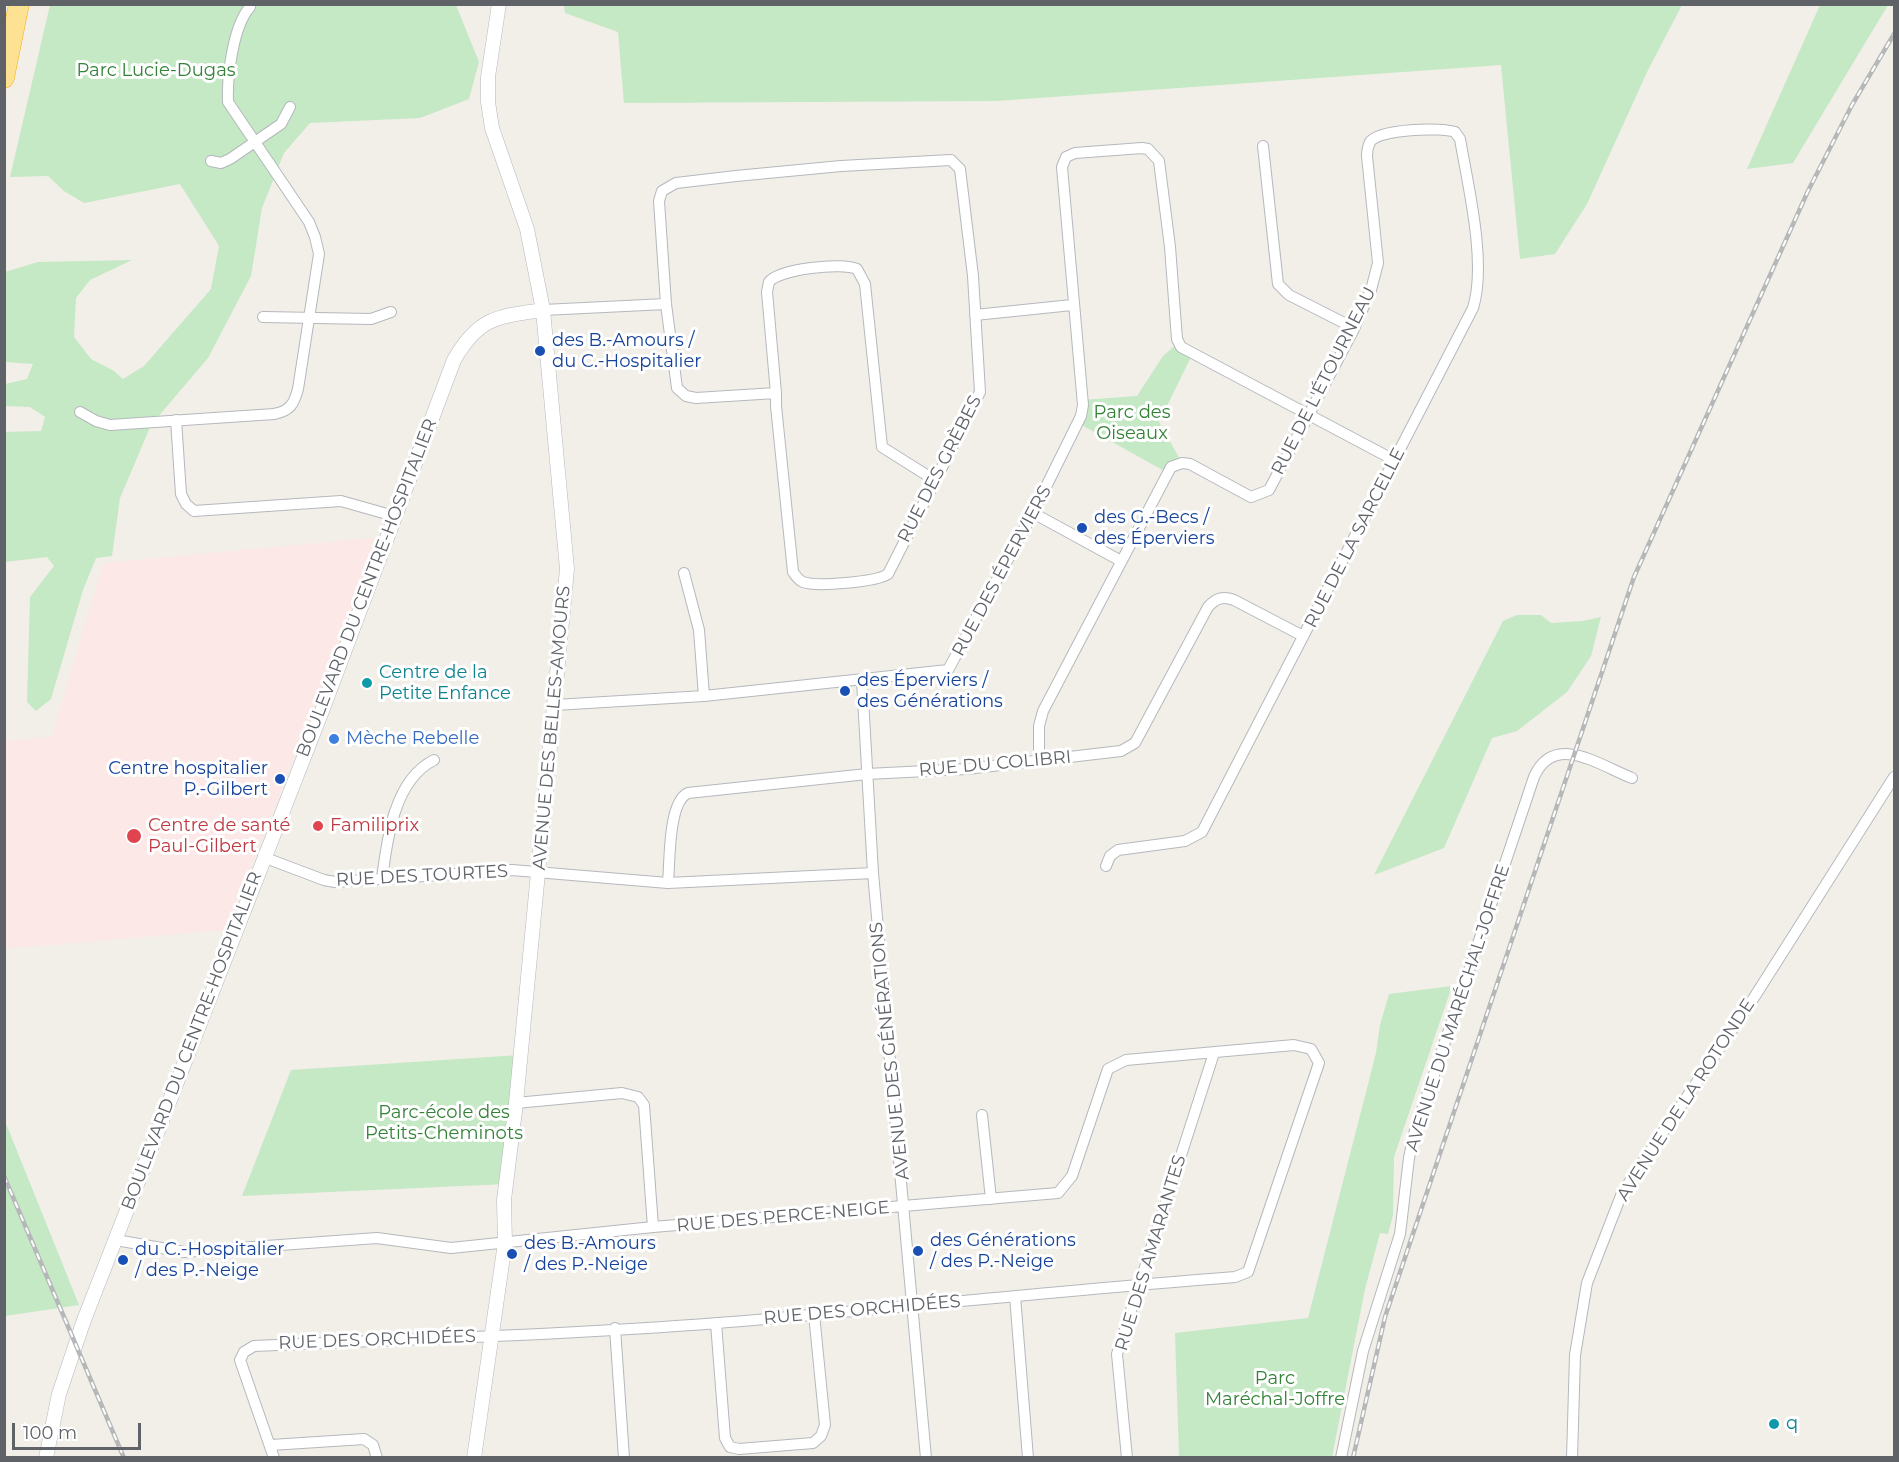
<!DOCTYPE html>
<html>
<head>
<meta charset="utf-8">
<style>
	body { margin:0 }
	#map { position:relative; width:1899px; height:1462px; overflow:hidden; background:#f1efe8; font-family:Montserrat,sans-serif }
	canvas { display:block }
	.frame { position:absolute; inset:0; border:6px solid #5f6368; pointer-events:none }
	.scale { position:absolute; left:12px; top:1423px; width:129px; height:27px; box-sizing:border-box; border:3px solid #5f6368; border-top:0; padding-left:8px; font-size:18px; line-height:21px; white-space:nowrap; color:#5f6368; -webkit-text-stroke:4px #fff; paint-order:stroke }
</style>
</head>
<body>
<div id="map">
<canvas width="1899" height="1462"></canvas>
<div class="frame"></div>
<div class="scale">100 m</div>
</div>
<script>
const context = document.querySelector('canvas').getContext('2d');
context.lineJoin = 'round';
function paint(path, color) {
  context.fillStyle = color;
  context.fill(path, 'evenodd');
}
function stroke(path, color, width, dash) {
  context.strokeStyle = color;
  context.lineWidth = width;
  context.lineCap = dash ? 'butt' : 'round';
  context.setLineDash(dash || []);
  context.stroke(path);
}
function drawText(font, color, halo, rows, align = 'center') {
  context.font = font + ' Montserrat,sans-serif';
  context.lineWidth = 6;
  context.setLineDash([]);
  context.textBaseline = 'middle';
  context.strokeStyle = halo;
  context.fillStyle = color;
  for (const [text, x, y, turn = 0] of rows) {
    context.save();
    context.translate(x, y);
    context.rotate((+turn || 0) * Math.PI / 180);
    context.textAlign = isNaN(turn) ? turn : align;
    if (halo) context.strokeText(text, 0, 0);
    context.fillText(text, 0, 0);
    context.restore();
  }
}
const medical = new Path2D(`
	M380,537L226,930L5,949V741L52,737L103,563Z`);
const green = new Path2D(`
	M50,5H456L479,62L469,99L420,118L310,123L284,153L262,208L251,276L208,358L151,425L120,498L112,556L96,558L83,590L51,699L36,711L27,702L30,597L54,566L47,557L5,562L4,432L41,431L45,417L30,407L5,406V384L27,379L33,364L5,362V272L38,262L132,260L90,280L76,298L74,337L91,359L114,371L123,379L144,366L211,289L219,246L180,184L84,203L64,191L48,176L10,177Z
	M564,5V4L1682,5L1648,70L1587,204L1555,254L1520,259L1501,65L996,101L624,103L618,32L565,13Z
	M1820,5H1888L1793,163L1747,169Z
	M1178,343L1192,355L1159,422L1182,463L1168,473L1078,423L1082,400L1137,396L1163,356Z
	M1517,615H1541L1551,623L1583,621L1601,617L1591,656L1567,692L1517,731L1492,738L1444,848L1374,875L1503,621Z
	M1452,986L1394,1157L1393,1215L1388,1234L1380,1233L1365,1289L1332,1457H1179L1175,1333L1308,1318L1376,1053L1380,1025L1389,994Z
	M520,1055L506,1184L242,1196L291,1070Z
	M5,1121L79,1305L5,1316Z`);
const minor = new Path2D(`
	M1263,146L1278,284L1289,295L1354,328
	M211,161L221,163L230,159L281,124L290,107
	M543,310L666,304
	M975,315L1072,305
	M263,317L371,319L391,312
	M776,393L696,398L686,396L677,388L666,304L659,201L662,191L676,183L736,176L841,166L951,160L960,169L973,276L980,392L888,574C877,582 816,587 803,582C798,580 796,576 793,572L776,406V393L767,292L769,282C779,269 842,262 857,269L865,284L882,447L936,481
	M80,412L96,421L110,425L274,414C290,411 294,404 298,389L319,254L315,237L309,222L228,102C227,76 233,26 250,7
	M176,420L181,494L186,504L194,511L341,501L394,516
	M1033,513L1121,561
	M684,573L699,630L704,696
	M862,681L873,873L926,1458
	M555,705L704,696L948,670L1033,513L1081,416L1083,405L1062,167L1066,157L1075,153L1142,148L1148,149L1159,161L1170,247L1177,339L1181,347L1394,460
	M1039,761V726L1043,711L1171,467L1182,463L1190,464L1251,497L1269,490L1353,331L1371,290L1378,263L1367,156C1367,152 1368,146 1370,142C1379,129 1441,127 1455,132L1460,139C1468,186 1487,263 1473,308L1202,832L1185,841L1118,850L1110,856L1106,866
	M263,857L324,880L335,882L512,870L668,883L873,873
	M382,879C387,839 394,780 434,760
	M668,883C670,862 668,802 688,793L867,774L966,769L1121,751L1135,743L1208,607C1216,598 1223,596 1234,600L1303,636
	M516,1103L622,1093L638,1097L644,1105L653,1227
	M982,1115L991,1199
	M116,1240L184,1252L377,1238L451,1248L653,1227L1058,1193L1072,1176L1108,1069L1126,1060L1294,1045L1311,1049L1319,1063L1248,1272L1235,1277C1063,1290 891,1309 718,1323C564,1335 408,1339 254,1346L244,1352L240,1360L274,1458
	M1015,1296L1028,1458
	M716,1323L725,1438L730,1447L739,1449L813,1443L821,1436L825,1425L814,1314
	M615,1328L624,1458
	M271,1445L364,1439L373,1445L377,1458
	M1127,1458L1117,1354L1214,1053
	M1341,1458L1363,1351L1400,1234L1409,1158L1414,1134L1534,777C1554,732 1599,765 1632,778
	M1572,1458L1575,1355L1587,1283L1622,1193L1755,996L1894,777`);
const tertiary = new Path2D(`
	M46,1458L59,1394L84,1320L322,711L454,360C479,317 496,317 543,310
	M474,1458L505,1243L504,1200L516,1103L567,569L543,310L527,229L492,128L488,102V77L499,4`);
const motorway = new Path2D(`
	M4,78L19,4`);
const rail = new Path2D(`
	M4,1176L124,1458
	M1353,1458L1385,1317L1634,577L1808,191L1852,105L1894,34`);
const markers = [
	[540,351,6,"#1a4fb4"],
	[1082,528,6,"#1a4fb4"],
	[367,683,6,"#0f9aa8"],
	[845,691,6,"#1a4fb4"],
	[334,739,6,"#3f7fe0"],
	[280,779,6,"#1a4fb4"],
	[318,826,6,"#e0444e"],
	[134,836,8,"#e0444e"],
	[918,1251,6,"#1a4fb4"],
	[512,1254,6,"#1a4fb4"],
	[123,1260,6,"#1a4fb4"],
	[1774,1424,6,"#0f9aa8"]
];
const parkNames = [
	["Parc Lucie-Dugas",156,71],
	["Parc des",1132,413],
	["Oiseaux",1132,434],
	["Parc-école des",444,1113],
	["Petits-Cheminots",444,1134],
	["Parc",1275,1379],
	["Maréchal-Joffre",1275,1400]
];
const transitNames = [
	["des B.-Amours /",552,341],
	["du C.-Hospitalier",552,362],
	["des G.-Becs /",1094,518],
	["des Éperviers",1094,539],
	["des Éperviers /",857,681],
	["des Générations",857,702],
	["Centre hospitalier",268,769,"right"],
	["P.-Gilbert",268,790,"right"],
	["des Générations",930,1241],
	["/ des P.-Neige",930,1262],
	["des B.-Amours",524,1244],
	["/ des P.-Neige",524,1265],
	["du C.-Hospitalier",135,1250],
	["/ des P.-Neige",135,1271]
];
const streetNames = [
	["RUE DE L'ÉTOURNEAU",1324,381,-63],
	["RUE DES GRÈBES",940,469,-63],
	["RUE DE LA SARCELLE",1355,538,-63],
	["RUE DES ÉPERVIERS",1002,571,-62],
	["BOULEVARD DU CENTRE-HOSPITALIER",367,588,-69],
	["AVENUE DES BELLES-AMOURS",552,728,-85],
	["RUE DU COLIBRI",995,764,-5],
	["RUE DES TOURTES",422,876,-3],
	["AVENUE DU MARÉCHAL-JOFFRE",1458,1008,-72],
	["BOULEVARD DU CENTRE-HOSPITALIER",192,1041,-69],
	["AVENUE DES GÉNÉRATIONS",890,1051,-96],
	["AVENUE DE LA ROTONDE",1686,1100,-57],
	["RUE DES PERCE-NEIGE",783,1217,-5],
	["RUE DES AMARANTES",1151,1253,-73],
	["RUE DES ORCHIDÉES",862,1310,-5],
	["RUE DES ORCHIDÉES",377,1340,-2]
];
const cultureNames = [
	["Centre de la",379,673],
	["Petite Enfance",379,694],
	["q",1786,1424]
];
const shopNames = [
	["Mèche Rebelle",346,739]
];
const healthNames = [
	["Centre de santé",148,826],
	["Paul-Gilbert",148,847],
	["Familiprix",330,826]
];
paint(medical, '#fce8e6');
paint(green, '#c5e8c5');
stroke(minor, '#b5b8bc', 12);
stroke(tertiary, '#b5b8bc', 15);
stroke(motorway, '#f9ab00', 21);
stroke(minor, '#fff', 10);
stroke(tertiary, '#fff', 14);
stroke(motorway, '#fde293', 20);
stroke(rail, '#b6b7b8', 4.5);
stroke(rail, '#fff', 2, [7]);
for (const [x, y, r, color] of markers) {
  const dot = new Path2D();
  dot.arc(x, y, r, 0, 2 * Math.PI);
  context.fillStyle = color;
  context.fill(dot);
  stroke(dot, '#fff', 2);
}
drawText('18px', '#348238', '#fff', parkNames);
drawText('18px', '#164399', '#fff', transitNames, 'left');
drawText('18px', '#5f6368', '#fff', streetNames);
drawText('18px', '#0d838f', '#fff', cultureNames, 'left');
drawText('18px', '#366cbe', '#fff', shopNames, 'left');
drawText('18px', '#be3a42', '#fff', healthNames, 'left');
</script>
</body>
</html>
